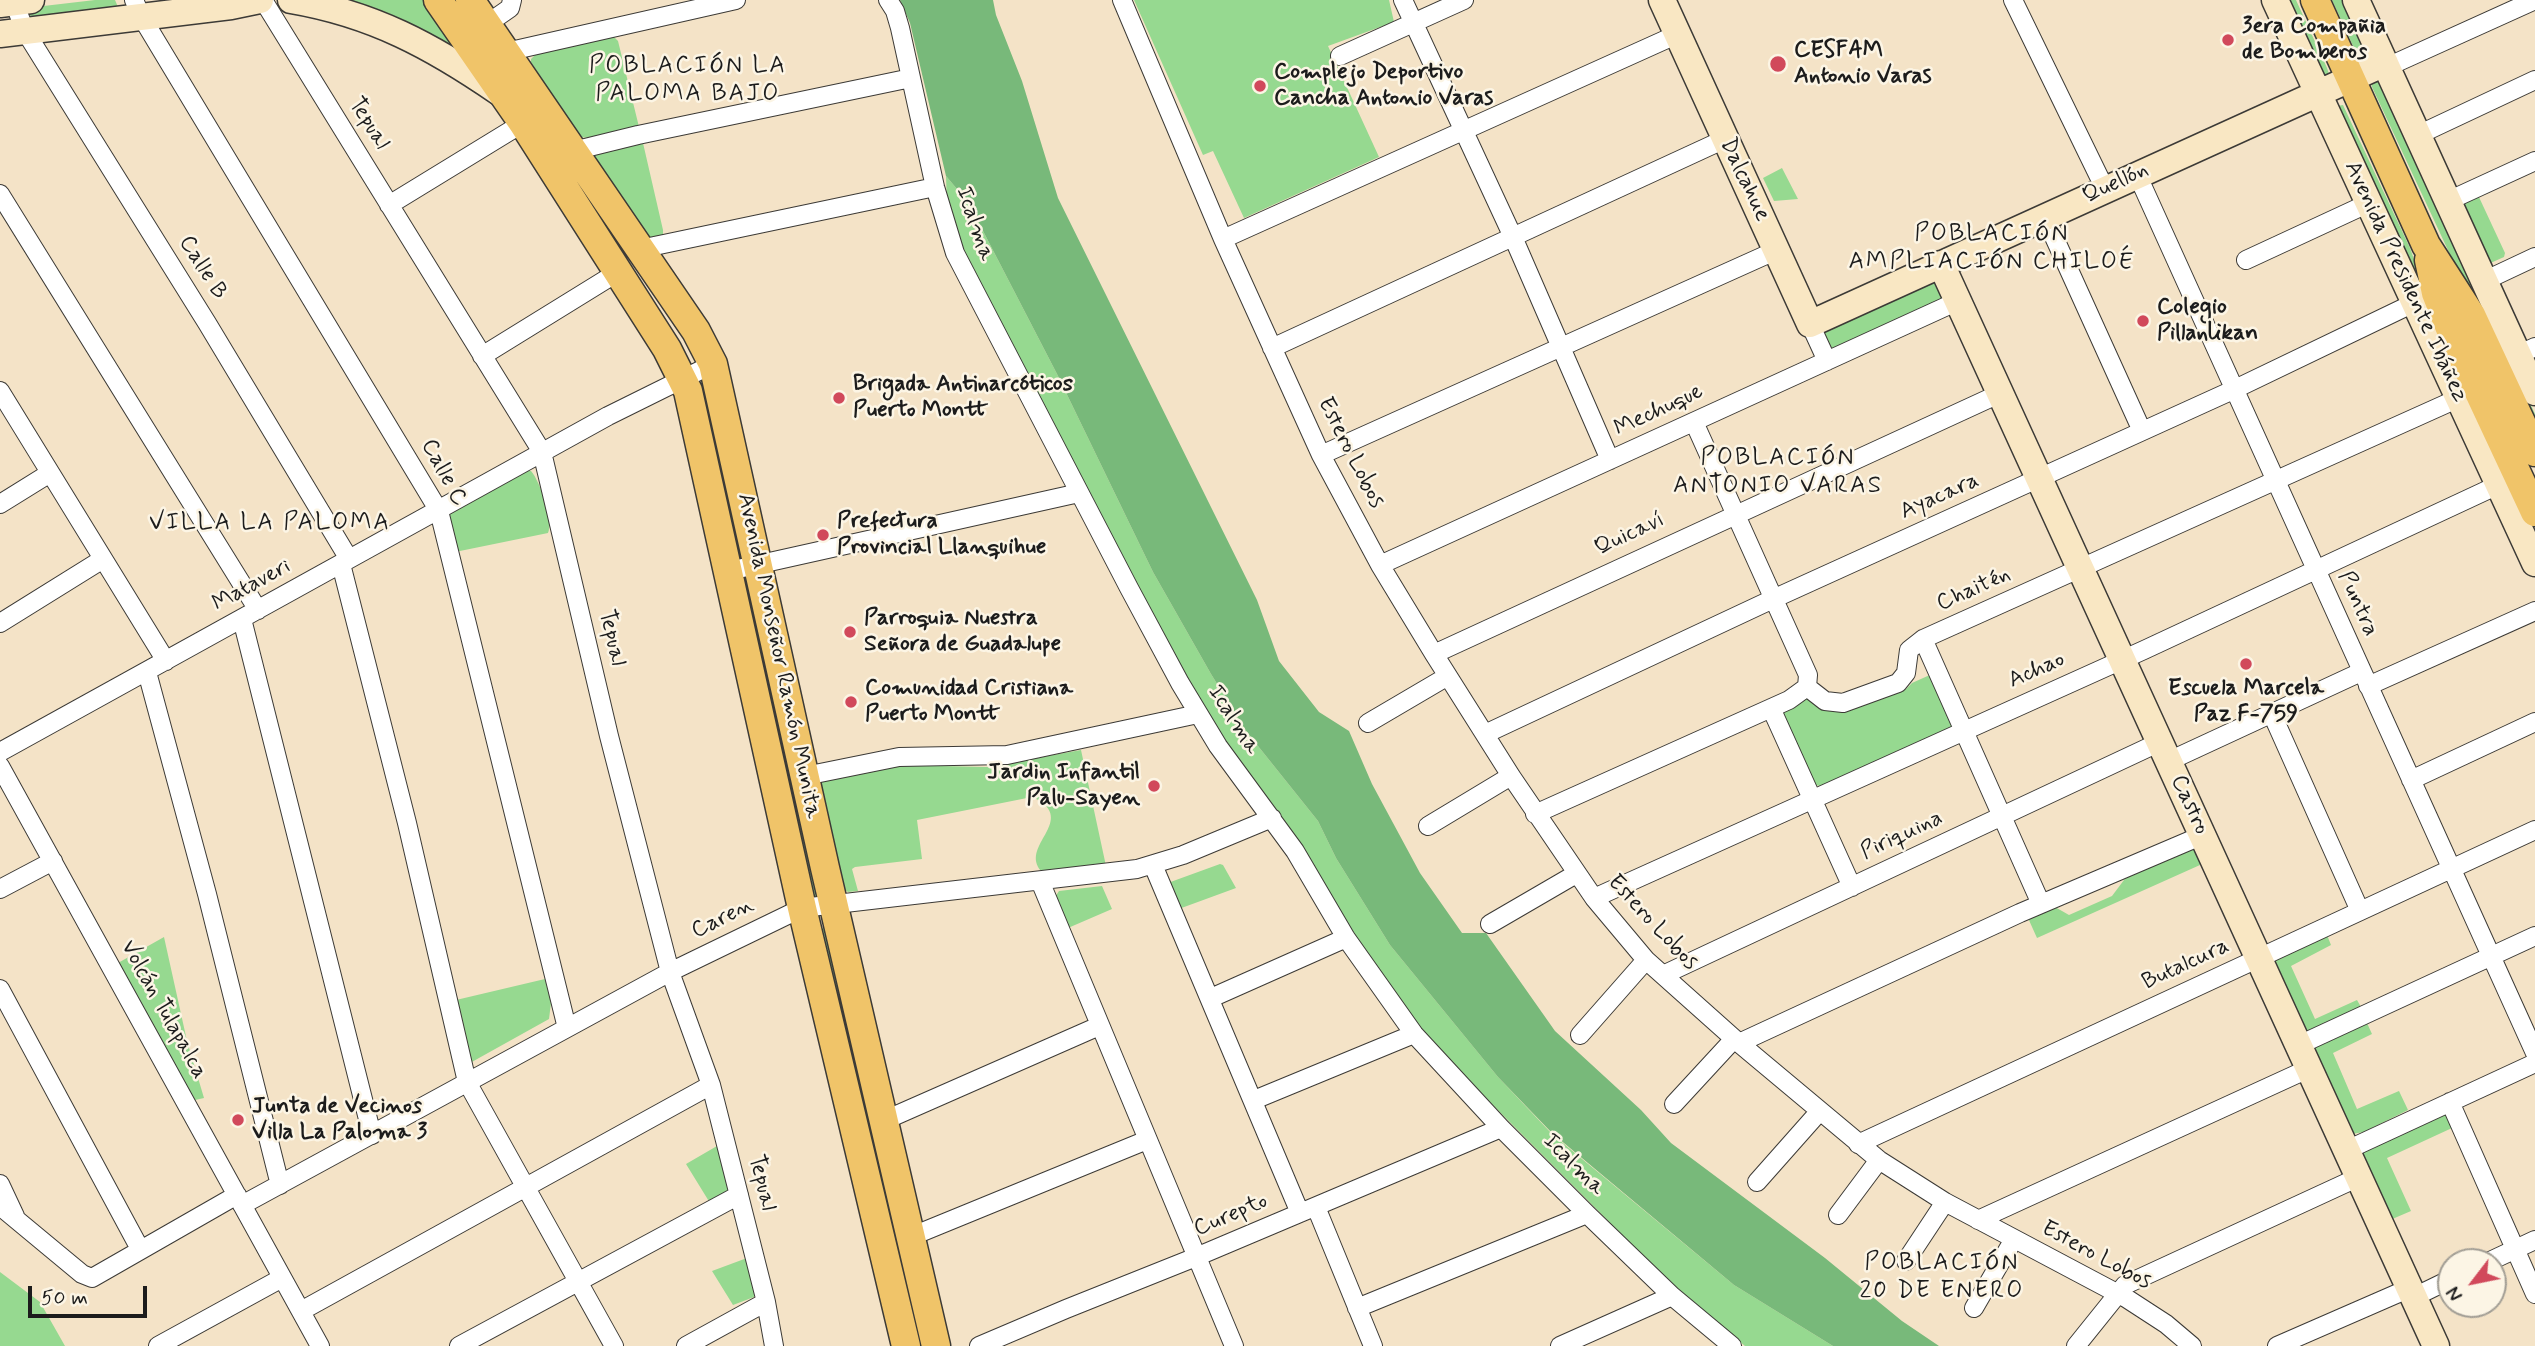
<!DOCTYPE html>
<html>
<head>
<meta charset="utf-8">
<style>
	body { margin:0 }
	#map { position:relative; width:2535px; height:1346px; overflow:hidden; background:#f4e3c7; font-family:Mynerve,sans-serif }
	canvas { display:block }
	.north { position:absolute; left:2437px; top:1248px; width:70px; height:70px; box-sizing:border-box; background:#fcf5e5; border:2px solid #a29e95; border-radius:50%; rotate:238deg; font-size:19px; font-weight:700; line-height:28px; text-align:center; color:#1c1c1c }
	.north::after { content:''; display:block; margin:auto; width:24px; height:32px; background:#d1495b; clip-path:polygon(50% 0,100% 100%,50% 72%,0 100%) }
	.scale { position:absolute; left:28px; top:1286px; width:119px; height:32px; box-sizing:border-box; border:4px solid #1c1c1c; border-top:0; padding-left:9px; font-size:21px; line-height:24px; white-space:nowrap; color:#1c1c1c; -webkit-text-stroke:5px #fcf5e5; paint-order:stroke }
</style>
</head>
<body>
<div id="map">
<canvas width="2535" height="1346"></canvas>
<div class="north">N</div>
<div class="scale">50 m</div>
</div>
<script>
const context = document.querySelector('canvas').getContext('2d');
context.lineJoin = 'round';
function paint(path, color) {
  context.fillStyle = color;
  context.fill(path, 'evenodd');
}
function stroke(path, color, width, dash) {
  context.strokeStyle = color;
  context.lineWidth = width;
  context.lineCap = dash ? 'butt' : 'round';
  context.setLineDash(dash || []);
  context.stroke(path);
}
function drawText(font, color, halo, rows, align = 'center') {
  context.font = font + ' Mynerve,sans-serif';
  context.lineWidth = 5;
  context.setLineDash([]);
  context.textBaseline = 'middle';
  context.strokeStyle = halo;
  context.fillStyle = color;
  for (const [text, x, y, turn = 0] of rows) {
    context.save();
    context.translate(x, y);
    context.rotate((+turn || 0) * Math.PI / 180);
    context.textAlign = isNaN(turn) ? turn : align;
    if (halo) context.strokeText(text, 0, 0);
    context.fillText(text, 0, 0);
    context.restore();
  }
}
const green = new Path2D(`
	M95,0H115L118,7L31,18L29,13L35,7Z
	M321,0H426L465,52Z
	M1134,0H1389L1394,22L1328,46L1379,157L1244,218L1213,151L1203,155Z
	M2282,0H2296L2327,68L2329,74L2322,79Z
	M2332,0H2345L2365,51L2363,53L2357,52L2354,48Z
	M614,37L618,41L639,127L590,138L579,137L531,62V59L535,55Z
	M2376,77L2383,83L2535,414V437L2372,87L2371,82Z
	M2343,105L2410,248L2443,340L2337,106Z
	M643,143L663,230V236L647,240L594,159L595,154Z
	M1782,168L1798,199L1774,201L1763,178Z
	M946,176L968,202L1057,374L1153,572L1211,674L1246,731L1318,821L1336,858L1390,945L1498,1077L1552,1134L1734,1285L1833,1346H1745L1677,1290L1431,1043L1383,981L1204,711L959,249L947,207Z
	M2478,195L2505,253L2504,257L2486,265L2456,202Z
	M1933,278L1944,295L1942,300L1830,354L1817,325Z
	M527,471H531C540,481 554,521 548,533L455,552C452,539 443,521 453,510Z
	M749,576L822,897L813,902L739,580Z
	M1932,674L1954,724L1950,729L1820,786L1815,785L1783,713L1807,697L1822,706L1906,689L1912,683Z
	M1081,750L1106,866L1050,872L1041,871C1021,847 1069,825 1043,803C1038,799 1035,798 1027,798L917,820L922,859L855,867L852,869L858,891L848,892L838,885L836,850L818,787L822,782L898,765L986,767Z
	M2193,848H2196L2202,863L2200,865L2037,938L2028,918L2055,907L2069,915L2112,896L2127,876Z
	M1220,864L1223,865L1236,888L1176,910L1165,884Z
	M1102,886L1112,909L1068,928L1055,897L1059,891Z
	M828,927L921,1342L817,930Z
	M2325,930L2331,945L2291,966L2315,1019L2357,1000L2361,1007L2308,1031H2305L2271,957Z
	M164,937L187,1041L204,1098L195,1100L118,963Z
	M545,979L551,1003L549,1019L470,1063L456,1000Z
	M2367,1023L2372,1034L2333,1053L2357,1109L2399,1091L2408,1110L2364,1132L2352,1134L2313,1052L2314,1047Z
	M2444,1113L2448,1115L2452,1128L2387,1158L2411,1211L2390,1220L2361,1154L2363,1151Z
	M717,1146L729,1188L727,1192L710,1203L686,1164Z
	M747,1258L755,1293L754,1297L733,1305L712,1271Z
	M0,1272L40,1302L65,1346H0Z`);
const forest = new Path2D(`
	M900,0H993L996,15L1022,81L1058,198L1257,600L1279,661L1319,712L1349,731L1372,784L1420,873L1462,933H1486L1555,1031L1641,1110L1671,1143L1825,1258L1902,1321L1939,1346H1833L1734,1285L1552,1133L1498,1077L1390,945L1336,858L1318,821L1246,731L1211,674L1153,572L1057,374L968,202L946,176L910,23Z`);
const street = new Path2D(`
	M134,0L141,16L439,511L567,1028
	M263,0L542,452L609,736L670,972L711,1085L766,1302L774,1346
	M888,0L895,11L900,28L935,187L955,253L1129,588L1180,683L1218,746L1295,851L1346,938L1414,1034L1501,1128L1587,1214L1672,1296L1732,1346
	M1122,0L1223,239L1321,455L1380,565L1434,654L1511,776L1594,898L1646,960L1739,1043L1879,1160L1945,1202L2126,1298L2166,1324L2192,1346
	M1403,0L1513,237L1610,460
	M2013,0L2105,189
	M14,2L25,31L207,323L349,559
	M487,24L510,8L512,0
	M506,52L736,0
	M1340,56L1464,0
	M2387,67L2535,0
	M2418,135L2535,80
	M573,151L638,135L911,78
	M2137,174L2535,1053
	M0,194L258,610
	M2448,201L2535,161
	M389,205L523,123
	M2045,217L2142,431
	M1223,239L1678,34
	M640,249L935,187
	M2246,260L2369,203
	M2484,281L2535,257
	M1810,324L1827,361
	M1272,348L1725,139
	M2518,355L2535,347
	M482,356L618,272
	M0,391L166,661
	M1694,422L1808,675L1807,687
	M1321,455L1777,250
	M0,504L50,473
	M341,564L407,823L467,1082L614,1346
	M1380,565L1958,301
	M729,571L1079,493
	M242,619L372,1135
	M0,623L103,559
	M1923,639L2041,904
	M1434,654L2001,393
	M147,672L207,894L280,1185
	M2368,686L2535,611
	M1807,687L1825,701L1843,703L1898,683L1906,673L1909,650L1923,639L2459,398
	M1771,708L1852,887
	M2272,714L2360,911
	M1368,723L1448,676
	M1485,734L1773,599L2233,390L2416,302
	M0,752L608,416L713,364
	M2169,761L2361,672
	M0,766L320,1346
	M805,776L899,757L1007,755L1198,714
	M2411,780L2535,722
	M1535,814L1789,700L1807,687
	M1428,826L1511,776
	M1153,865L1300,1213
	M1040,881L1234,1346
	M0,889L53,861
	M1594,898L2144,650L2498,485
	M1490,924L1576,874
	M1663,975L2160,742
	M0,989L140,1249
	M1211,998L1346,938
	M1580,1035L1646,960
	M1739,1043L2020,913L2203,835
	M2299,1045L2535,936
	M1254,1100L1414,1034
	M2450,1102L2535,1294
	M1674,1104L1734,1039
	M883,1121L1099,1026
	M1858,1144L2535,830
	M2347,1150L2535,1063
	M1757,1182L1819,1112
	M0,1184L15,1216
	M242,1205L670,972L802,908L1137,869L1183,855L1272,818
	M0,1206L82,1274L92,1278L237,1195
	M1316,1207L1373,1346
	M1838,1215L1879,1160
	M1978,1220L2310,1068
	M910,1237L1147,1140
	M1906,1261L1945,1202
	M2488,1262L2535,1240
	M2414,1297L2451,1279
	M1357,1308L1587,1214
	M1974,1308L2014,1239
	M301,1311L711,1085
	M158,1346L282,1278
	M459,1346L739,1195
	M686,1346L766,1302
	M979,1346L1066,1309L1196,1257L1501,1128
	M1560,1346L1672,1296
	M2076,1346L2125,1285L2359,1177
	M2277,1346L2410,1288`);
const secondary = new Path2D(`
	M291,0C373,14 432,46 499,92
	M1662,0L1810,324L2385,63
	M2275,0L2535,563
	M2356,0L2535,392
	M0,4L31,0
	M0,34L231,6L260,0
	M1941,264L2436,1346`);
const primary = new Path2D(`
	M438,0L523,123L667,349L688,391L802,908L906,1346
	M470,0L696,331L713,364L825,868L936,1346
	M2315,0L2426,245L2471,315L2535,452
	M2429,260L2436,293L2455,341L2535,512`);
const markers = [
	[2228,40,7,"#d1495b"],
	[1778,64,9,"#d1495b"],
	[1260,86,7,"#d1495b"],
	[2143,321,7,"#d1495b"],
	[839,398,7,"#d1495b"],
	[823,535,7,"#d1495b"],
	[850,632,7,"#d1495b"],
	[2246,664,7,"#d1495b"],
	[851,702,7,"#d1495b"],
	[1154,786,7,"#d1495b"],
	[238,1120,7,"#d1495b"]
];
const poiNames = [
	["3era Compañia",2242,27],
	["de Bomberos",2242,53],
	["CESFAM",1794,51],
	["Antonio Varas",1794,77],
	["Complejo Deportivo",1274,73],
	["Cancha Antonio Varas",1274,99],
	["Colegio",2157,308],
	["Pillanlikan",2157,334],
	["Brigada Antinarcóticos",853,385],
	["Puerto Montt",853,411],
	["Prefectura",837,522],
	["Provincial Llanquihue",837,548],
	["Parroquia Nuestra",864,619],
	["Señora de Guadalupe",864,645],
	["Comunidad Cristiana",865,689],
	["Puerto Montt",865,715],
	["Escuela Marcela",2246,689,"center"],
	["Paz F-759",2246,715,"center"],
	["Jardin Infantil",1140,773,"right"],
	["Palu-Sayen",1140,799,"right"],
	["Junta de Vecinos",252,1107],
	["Villa La Paloma 3",252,1133]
];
const streetNames = [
	["Tepual",368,124,58],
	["Dalcahue",1744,180,65],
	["Quellón",2116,184,-25],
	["Icalma",974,224,71],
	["Calle B",202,268,58],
	["Avenida Presidente Ibáñez",2405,282,65],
	["Mechuque",1659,411,-25],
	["Estero Lobos",1350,453,63],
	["Calle C",443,473,62],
	["Ayacara",1940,497,-24],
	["Quicaví",1630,535,-25],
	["Mataveri",252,586,-29],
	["Chaitén",1974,590,-24],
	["Puntra",2357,604,66],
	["Tepual",611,638,77],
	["Avenida Monseñor Ramón Munita",778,656,78],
	["Achao",2037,671,-24],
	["Icalma",1233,720,57],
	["Castro",2189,805,65],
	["Piriquina",1902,836,-25],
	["Caren",723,919,-26],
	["Estero Lobos",1652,923,47],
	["Butalcura",2186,965,-25],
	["Volcán Tulapalca",163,1010,61],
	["Icalma",1573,1165,45],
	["Tepual",761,1183,76],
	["Curepto",1231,1216,-23],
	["Estero Lobos",2096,1256,28]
];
const neighbourhoodNames = [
	["POBLACIÓN LA",688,67],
	["PALOMA BAJO",688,95],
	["POBLACIÓN",1992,235],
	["AMPLIACIÓN CHILOÉ",1992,263],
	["POBLACIÓN",1778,459],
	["ANTONIO VARAS",1778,487],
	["VILLA LA PALOMA",270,524],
	["POBLACIÓN",1942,1264],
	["20 DE ENERO",1942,1292]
];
paint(green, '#96d990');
paint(forest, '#78b97a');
stroke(street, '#3c3a36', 20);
stroke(secondary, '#3c3a36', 29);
stroke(primary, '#3c3a36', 31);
stroke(street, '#fff', 18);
stroke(secondary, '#f9e7c3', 26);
stroke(primary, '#f0c469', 28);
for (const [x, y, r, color] of markers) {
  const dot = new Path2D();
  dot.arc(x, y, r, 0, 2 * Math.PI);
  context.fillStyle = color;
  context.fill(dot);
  stroke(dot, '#fcf5e5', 2.5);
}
drawText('bold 23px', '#1c1c1c', '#fcf5e5', poiNames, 'left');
drawText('23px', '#1c1c1c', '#fcf5e5', streetNames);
context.letterSpacing = '2px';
drawText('24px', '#1c1c1c', '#fcf5e5', neighbourhoodNames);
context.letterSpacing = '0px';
</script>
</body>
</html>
